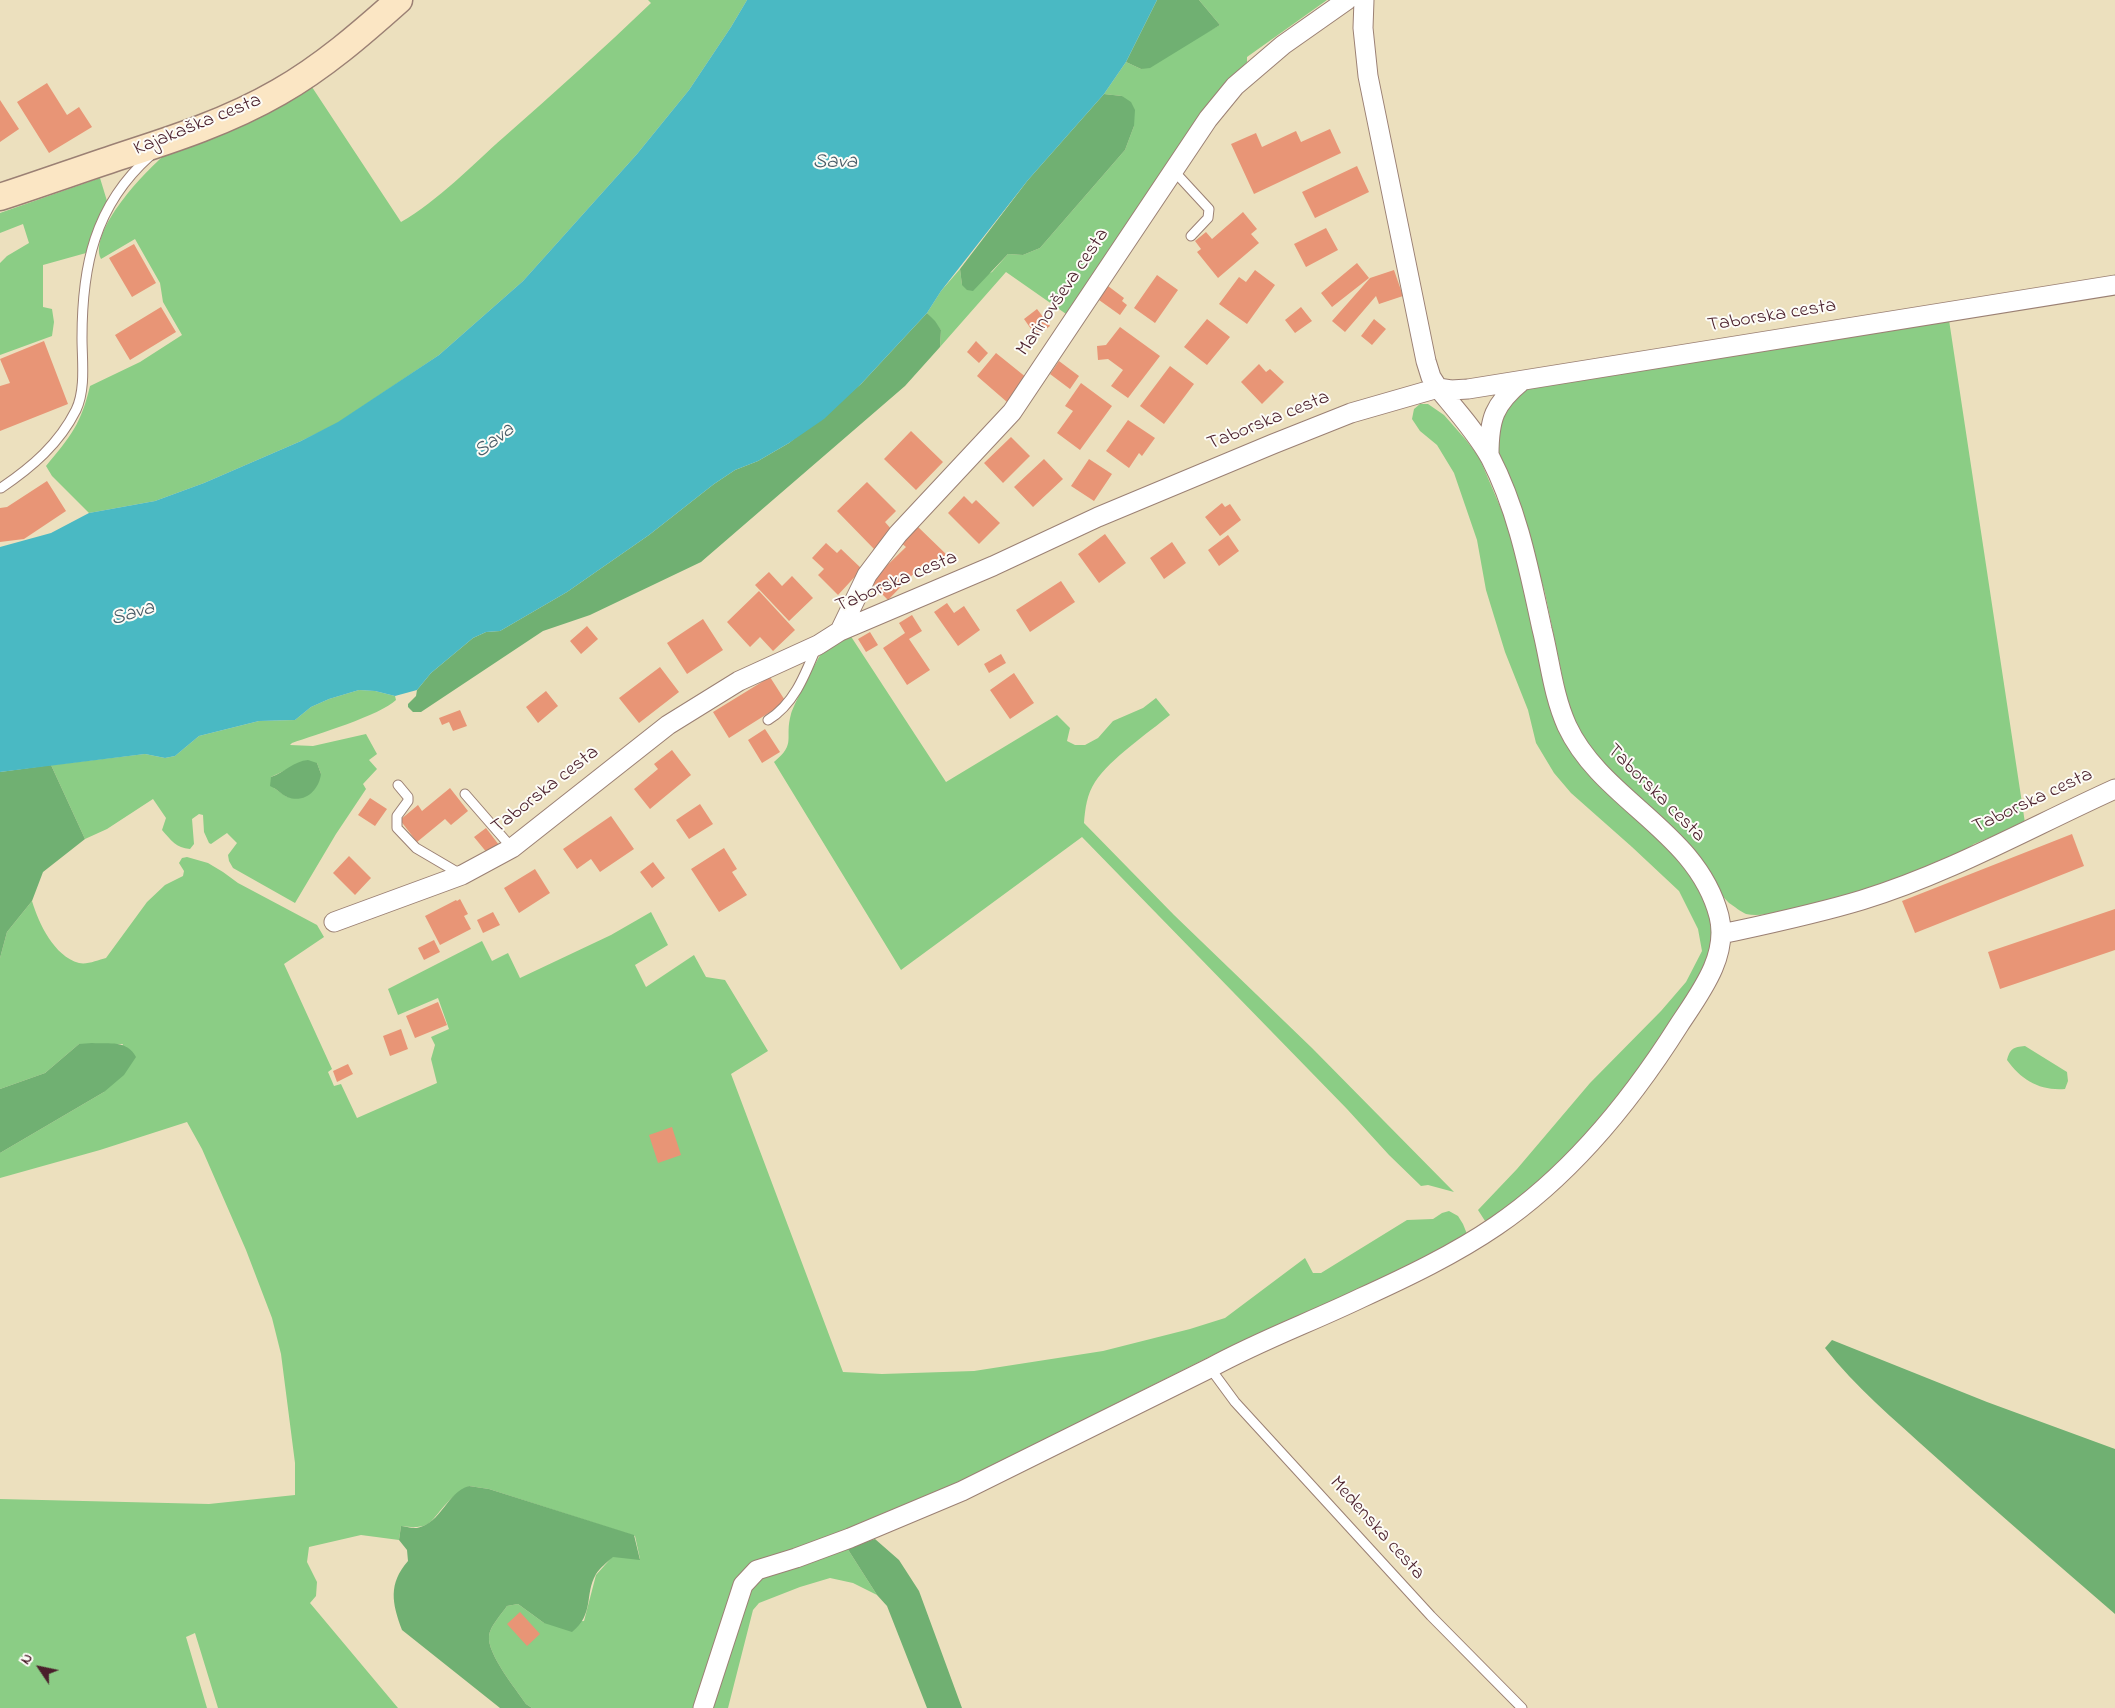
<!DOCTYPE html>
<html>
<head>
<meta charset="utf-8">
<style>
	body { margin:0 }
	#map { position:relative; width:2115px; height:1708px; overflow:hidden; background:#ece0be; font-family:"Indie Flower",sans-serif }
	canvas { display:block }
	.north { position:absolute; left:15px; top:1643px; width:50px; height:50px; -webkit-text-stroke:4px #fdfcf7; paint-order:stroke; rotate:304deg; font-size:14px; font-weight:700; line-height:20px; text-align:center; color:#4a1f2b }
	.north::after { content:''; display:block; margin:auto; width:18px; height:22px; background:#4a1f2b; clip-path:polygon(50% 0,100% 100%,50% 72%,0 100%) }
</style>
</head>
<body>
<div id="map">
<canvas width="2115" height="1708"></canvas>
<div class="north">N</div>
</div>
<script>
const context = document.querySelector('canvas').getContext('2d');
context.lineJoin = 'round';
function paint(path, color) {
  context.fillStyle = color;
  context.fill(path, 'evenodd');
}
function stroke(path, color, width, dash) {
  context.strokeStyle = color;
  context.lineWidth = width;
  context.lineCap = dash ? 'butt' : 'round';
  context.setLineDash(dash || []);
  context.stroke(path);
}
function drawText(font, color, halo, rows, align = 'center') {
  context.font = font + ' "Indie Flower",sans-serif';
  context.lineWidth = 4;
  context.setLineDash([]);
  context.textBaseline = 'middle';
  context.strokeStyle = halo;
  context.fillStyle = color;
  for (const [text, x, y, turn = 0] of rows) {
    context.save();
    context.translate(x, y);
    context.rotate((+turn || 0) * Math.PI / 180);
    context.textAlign = isNaN(turn) ? turn : align;
    if (halo) context.strokeText(text, 0, 0);
    context.fillText(text, 0, 0);
    context.restore();
  }
}
const green = new Path2D(`
	M648,0H747L731,27L689,90L637,154L523,281L439,355L338,423L301,441L204,483L155,501L89,513L52,476L46,466C71,436 81,424 90,386L140,362L182,335L163,302L160,283L135,239L101,259C88,231 146,170 166,154L310,84L401,222C438,201 472,165 504,137C554,93 603,49 651,3Z
	M1199,0H1327L1247,57V62L1221,90L1069,316L1006,272L940,347L941,330L927,313L941,291L960,269L962,285L992,272L1008,254L1023,255L1040,248L1125,150L1134,126L1122,96L1104,94L1126,62L1141,69L1220,25Z
	M100,178L107,201L93,232L86,253L43,265V307L52,309L54,322L52,336L0,355V263L7,256L29,243L23,224L0,233V213Z
	M1949,320L2025,823L1974,844L1945,864L1900,882L1798,908C1781,909 1764,918 1746,914C1741,912 1734,906 1729,903L1602,768L1585,744L1569,709L1545,593L1530,541L1497,457V424L1514,398L1529,388Z
	M1420,404H1428L1444,415L1466,440L1479,457L1502,511L1515,543L1563,738L1581,766L1602,789L1654,832L1686,867L1697,884L1715,928L1713,950L1684,1009L1634,1075L1555,1172L1487,1224L1478,1210L1517,1169L1590,1083L1661,1011L1686,982L1702,951L1698,929L1679,891L1632,847L1571,793L1554,773L1536,743L1528,710L1505,652L1486,590L1477,540L1454,473L1437,445L1420,431L1412,419L1414,409Z
	M850,635L946,782L1057,715L1070,728L1067,741L1075,745H1085L1098,738L1113,721L1143,708L1156,698L1170,715C1147,734 1111,758 1095,782C1087,794 1085,809 1084,823L1174,915L1312,1048L1454,1192L1428,1185L1421,1186L1389,1155L1347,1109L1082,837L901,970L774,762C797,743 784,739 791,714C793,706 819,655 823,651C831,645 841,640 850,635Z
	M359,690L375,691L395,696L396,700C381,715 315,735 292,743L290,745L313,746L366,734L377,754L369,760L377,769L363,784L366,789L336,834L295,903L233,868L229,861L228,855L237,843L227,833L211,844L209,843L204,832L203,815L199,814L192,819L194,844L190,849C176,848 171,840 162,830L166,818L153,799L107,829L85,839L51,765L145,754L165,758L175,756L199,736L259,721L295,720L311,707L329,699ZM317,763L321,774L287,797L274,788L271,777L290,768Z
	M187,857L208,863L223,872L238,883L317,925L324,937L284,964L332,1069L328,1072L334,1086L341,1084L357,1118L437,1083L431,1059L435,1045L431,1037L449,1029L438,998L398,1015L388,989L482,941L492,961L508,953L520,978L611,935L651,912L668,945L635,965L646,987L694,955L706,977L725,980L768,1051L731,1074L843,1372L882,1374L974,1371L1103,1351L1190,1329L1225,1318L1305,1258L1313,1273H1321L1407,1220L1433,1219L1442,1213L1449,1211L1458,1216L1463,1224L1467,1234L1368,1289L1217,1353L893,1515L750,1567L694,1708H532L526,1704C516,1689 487,1654 489,1636C490,1626 501,1615 507,1606L518,1604L544,1623L584,1621L596,1575L613,1556L640,1559L635,1536L489,1489L469,1486C462,1491 452,1496 447,1503C429,1522 432,1530 401,1526L399,1540L361,1535L309,1547L307,1562L317,1582L316,1596L310,1603L398,1708H218L195,1633L186,1637L207,1708H0V1499L209,1504L295,1495V1463L281,1354L272,1318L246,1250L202,1149L187,1122L100,1150L0,1178V1153L104,1092L123,1044H79L45,1073L0,1089V958L7,932L32,901C39,924 54,956 79,963C87,965 98,960 106,958L147,902L165,885L183,876L184,871L179,863L182,858Z
	M2025,1046L2067,1072L2068,1081L2065,1089C2040,1091 2021,1080 2007,1060C2010,1049 2013,1047 2025,1046Z
	M847,1548L877,1595L853,1583L830,1578L800,1587L759,1603L753,1610L728,1708H712L751,1588L761,1577Z`);
const forest = new Path2D(`
	M1157,0H1199L1220,25L1150,68L1141,69L1126,62Z
	M1104,94L1122,96L1131,102L1135,110L1134,126L1125,150L1040,248L1023,255L1008,254L973,291L967,290L962,285L960,269L1028,180Z
	M927,313L935,321L941,330L940,347L905,386L701,562L590,615L543,631L421,712H413L408,707V704L416,696L417,690L431,673L473,638L486,632L500,631L567,592L649,535L714,484L735,470L758,461L789,443L861,384Z
	M308,760L317,763L321,774C319,790 305,804 287,797C281,794 277,789 270,786L271,777C285,772 294,761 308,760Z
	M51,765L85,839L43,872L32,901L7,932L0,958V772Z
	M92,1043C110,1044 127,1040 136,1057L124,1075L104,1092L0,1153V1089L45,1073L79,1044Z
	M1832,1340L1987,1402L2115,1449V1614C2053,1560 1991,1507 1930,1452C1894,1419 1855,1387 1825,1348Z
	M469,1486L489,1489L634,1535L640,1560L613,1557C607,1562 600,1568 596,1574C584,1595 595,1613 572,1632L544,1623L518,1604L507,1606C501,1615 490,1626 489,1636C487,1654 516,1689 526,1704L532,1708H500L402,1630C392,1603 388,1584 408,1561L407,1550L399,1540L401,1526C406,1527 413,1528 417,1528C442,1523 446,1493 469,1486Z
	M875,1539L899,1560L919,1591L962,1708H927L887,1606L877,1595L847,1548Z`);
const water = new Path2D(`
	M747,0H1157L1126,62L1104,94L1028,180L941,291L927,313L861,384L824,419L789,443L758,461L735,470L714,484L649,535L567,592L500,631L486,632L473,638L431,673L417,690L395,696L375,691L359,690L329,699L311,707L295,720L259,721L199,736L175,756L165,758L145,754L0,772V547L51,533L89,513L155,501L204,483L301,441L338,422L439,355L523,281L637,154L689,90L731,27Z`);
const building = new Path2D(`
	M47,83L67,115L79,107L92,127L49,153L17,102Z
	M0,100L19,129L0,142Z
	M1330,129L1341,153L1254,194L1231,144L1256,133L1262,147L1296,131L1301,142Z
	M1357,166L1369,192L1315,218L1302,192Z
	M1243,212L1257,229L1251,234L1259,243L1218,278L1197,252L1201,249L1195,241L1206,232L1212,239Z
	M1326,228L1338,250L1306,267L1294,244Z
	M134,244L156,283L132,297L109,258Z
	M1357,263L1369,278L1332,307L1321,293Z
	M1255,270L1275,285L1247,324L1219,304L1239,277L1246,282Z
	M1394,270L1403,296L1379,304L1376,296L1345,332L1332,321L1370,278Z
	M1157,275L1178,290L1155,323L1134,308Z
	M1108,286L1124,298L1122,301L1127,305L1120,315L1099,300Z
	M161,307L176,332L130,360L115,335Z
	M1301,307L1312,321L1295,333L1285,320Z
	M1037,309L1050,326L1036,336L1024,319Z
	M1207,319L1230,337L1207,365L1184,347Z
	M1374,319L1386,329L1372,345L1361,336Z
	M1120,327L1160,356L1128,398L1111,386L1123,370L1108,359L1098,360L1097,346L1106,345Z
	M44,341L68,404L0,431V386L10,383L0,359Z
	M976,341L988,353L979,363L967,352Z
	M996,353L1027,378L1007,402L977,376Z
	M1059,361L1079,376L1070,389L1050,374Z
	M1259,364L1266,372L1270,369L1284,382L1262,404L1241,382Z
	M1170,366L1194,384L1164,424L1140,406Z
	M1081,383L1112,406L1080,450L1057,433L1073,411L1065,406Z
	M1128,420L1155,438L1142,456L1139,453L1129,468L1106,451Z
	M911,431L943,462L916,490L884,459Z
	M1011,437L1030,456L1003,483L984,463Z
	M1044,459L1063,479L1033,507L1014,487Z
	M1089,459L1112,474L1094,501L1071,486Z
	M47,481L66,511L24,539L0,542V508L7,507Z
	M867,482L896,511L885,522L892,530L874,549L837,511Z
	M964,496L972,504L976,500L1000,523L979,544L948,513Z
	M1222,503L1225,507L1230,504L1241,520L1220,536L1205,517Z
	M916,525L947,555L931,572L923,564L888,600L870,582L906,547L900,542Z
	M1105,534L1126,563L1099,583L1078,554Z
	M1228,535L1239,551L1219,566L1208,550Z
	M1172,542L1186,563L1164,579L1150,558Z
	M826,543L837,553L841,549L862,569L838,595L818,575L824,569L812,558Z
	M769,572L782,586L792,576L813,598L789,621L755,585Z
	M1061,581L1075,602L1030,632L1016,610Z
	M759,591L795,630L773,651L760,637L750,647L727,622Z
	M947,603L954,613L964,606L980,630L958,646L934,612Z
	M912,615L922,631L909,639L930,670L907,685L883,648L905,633L899,623Z
	M703,619L723,650L687,674L667,643Z
	M587,626L598,639L581,654L570,641Z
	M870,632L878,645L866,652L858,639Z
	M1001,654L1006,663L989,673L984,664Z
	M660,667L679,692L639,723L619,698Z
	M1014,673L1034,703L1010,719L990,690Z
	M770,677L786,702L729,738L713,712Z
	M546,691L558,706L538,723L526,707Z
	M460,710L467,726L453,731L449,722L442,725L439,718Z
	M765,729L780,752L762,763L748,740Z
	M672,750L691,775L650,809L634,789L658,769L654,764Z
	M450,788L468,811L451,825L445,819L417,842L400,820L418,805L422,811Z
	M370,798L387,809L375,826L358,815Z
	M700,804L713,824L689,839L676,820Z
	M611,816L634,849L600,872L591,859L577,869L563,849Z
	M486,828L499,845L488,854L474,837Z
	M2072,834L2084,866L1915,933L1902,901Z
	M724,848L737,869L732,872L747,895L719,912L691,869Z
	M349,856L371,878L355,895L333,873Z
	M653,862L665,878L652,888L640,872Z
	M535,869L550,893L519,913L504,888Z
	M460,899L468,914L464,916L471,929L440,945L425,916L456,900L457,901Z
	M2115,909V950L2000,989L1988,952Z
	M493,912L500,925L483,933L477,920Z
	M434,940L440,952L424,960L418,948Z
	M438,1002L447,1025L415,1038L406,1016Z
	M401,1029L408,1049L390,1056L383,1036Z
	M348,1064L353,1074L337,1082L333,1071Z
	M672,1127L681,1155L658,1163L649,1135Z
	M520,1612L540,1634L527,1646L507,1624Z`);
const lane = new Path2D(`
	M1173,170L1209,209L1208,218L1191,236
	M1,488C32,467 59,444 76,410C86,389 82,360 82,338C82,267 94,206 150,156
	M768,720C794,704 805,675 816,648
	M398,785L408,797V801L397,816V828L416,848L462,875
	M465,794L512,848
	M1210,1368L1235,1402L1431,1616L1522,1708`);
const street = new Path2D(`
	M1364,0L1363,28L1368,76L1426,361L1431,377L1438,388L1451,390L1468,389L2115,285
	M1489,455C1489,419 1494,404 1522,381
	M840,631L867,575L898,534L1012,412L1208,119L1235,86L1283,45L1347,0
	M334,922L462,875L512,848L668,725L739,681L818,645L840,631L993,566L1098,517L1273,444L1351,413L1438,388C1456,410 1476,432 1490,457C1518,511 1529,570 1542,629C1550,661 1553,695 1567,726C1602,801 1697,831 1719,916C1729,956 1700,993 1679,1025C1631,1101 1571,1175 1496,1226C1455,1254 1407,1277 1361,1298C1311,1322 1259,1341 1210,1368L962,1491L850,1538L796,1558L757,1570L743,1585L703,1708
	M1722,934C1768,924 1816,914 1862,900C1950,873 2031,827 2115,789`);
const secondary = new Path2D(`
	M0,197C40,184 79,170 118,157C174,139 229,121 279,92C323,67 362,33 399,0`);
const streetNames = [
	["Kajakaška cesta",198,126,-22],
	["Marinovševa cesta",1064,293,-56],
	["Taborska cesta",1772,317,-9],
	["Taborska cesta",1269,422,-22],
	["Taborska cesta",897,583,-23],
	["Taborska cesta",546,791,-38],
	["Taborska cesta",1655,794,45],
	["Taborska cesta",2033,802,-25],
	["Medenska cesta",1376,1529,48]
];
const waterNames = [
	["Sava",835,164],
	["Sava",495,442,-37],
	["Sava",133,615,-16]
];
paint(green, '#8bcd85');
paint(forest, '#70b072');
paint(water, '#4ab9c3');
paint(building, '#e89576');
stroke(lane, '#9b8074', 11);
stroke(street, '#9b8074', 21);
stroke(secondary, '#9b8074', 29);
stroke(lane, '#fff', 9);
stroke(street, '#fff', 19);
stroke(secondary, '#fbe6c4', 26);
drawText('20px', '#4a1f2b', '#fdfcf7', streetNames);
drawText('italic 21px', '#4a5d68', '#fdfcf7', waterNames);
</script>
</body>
</html>
